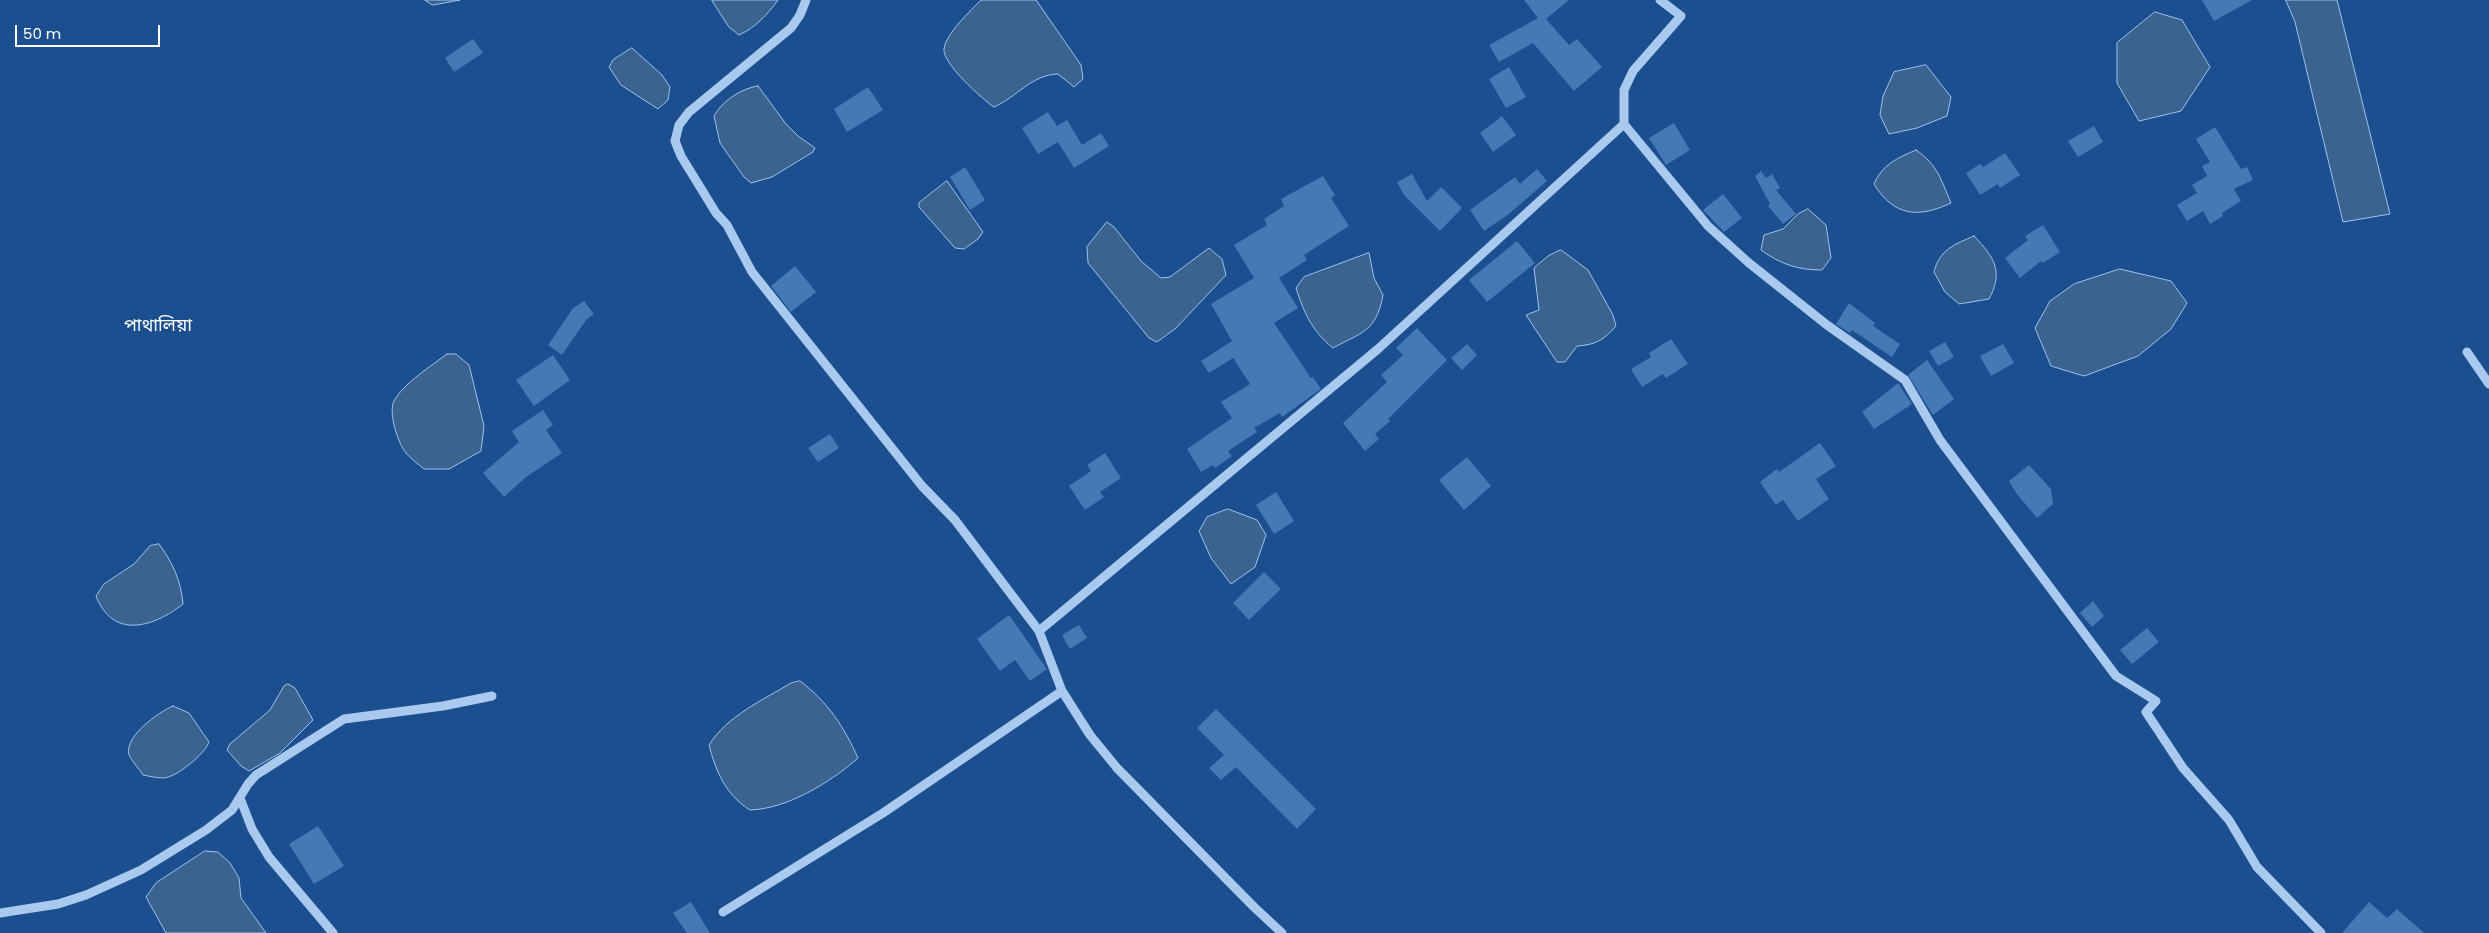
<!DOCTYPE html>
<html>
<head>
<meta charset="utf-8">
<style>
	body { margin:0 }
	#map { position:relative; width:2489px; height:933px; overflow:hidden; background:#1b4f8f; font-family:Poppins,sans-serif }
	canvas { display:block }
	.scale { position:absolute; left:15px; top:25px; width:145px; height:22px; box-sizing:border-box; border:2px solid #fff; border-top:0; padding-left:6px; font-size:15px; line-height:18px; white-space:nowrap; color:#fff; -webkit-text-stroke:4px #1b4f8f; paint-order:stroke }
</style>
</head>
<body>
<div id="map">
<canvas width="2489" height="933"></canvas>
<div class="scale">50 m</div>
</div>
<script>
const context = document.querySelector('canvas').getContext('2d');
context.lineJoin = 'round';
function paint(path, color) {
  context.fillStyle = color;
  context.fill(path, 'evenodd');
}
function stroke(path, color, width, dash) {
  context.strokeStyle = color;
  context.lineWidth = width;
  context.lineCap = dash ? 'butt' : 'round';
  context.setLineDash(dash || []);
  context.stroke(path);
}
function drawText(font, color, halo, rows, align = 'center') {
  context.font = font + ' Poppins,"Noto Sans Bengali",sans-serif';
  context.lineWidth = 4;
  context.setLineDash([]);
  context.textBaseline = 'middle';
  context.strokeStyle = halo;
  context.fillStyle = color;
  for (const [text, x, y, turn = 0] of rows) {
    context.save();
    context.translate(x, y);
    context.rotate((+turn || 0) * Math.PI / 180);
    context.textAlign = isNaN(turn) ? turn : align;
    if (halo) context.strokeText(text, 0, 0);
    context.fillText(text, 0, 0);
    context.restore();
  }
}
const water = new Path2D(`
	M425,0H460L433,5Z
	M712,0H778C768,14 755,28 739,35L729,27Z
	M981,0H1036L1081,65L1083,79L1074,87L1058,74C1031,75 1017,97 994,107C982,99 942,63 944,49C945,35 971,10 981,0Z
	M2286,0H2337L2390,214L2343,222L2295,22Z
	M2155,12L2182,20L2210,67L2181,111L2139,121L2117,83V43Z
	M632,48L662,75L670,87L668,100L658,109L621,85L609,67L613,60Z
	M1926,65L1951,97L1947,116L1917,128L1889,134L1880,115L1883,96L1894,72Z
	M758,86L786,124L798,136L815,148L813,152L772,177L751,183L744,177L720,143L714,116C722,101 742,88 758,86Z
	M1916,150C1938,165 1941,180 1951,203C1919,218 1894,217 1874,184C1882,165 1897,158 1916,150Z
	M947,181L983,232L978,239L964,249L955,248L919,207V203Z
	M1808,209L1826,225L1831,258L1822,270C1798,270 1780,264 1761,250L1764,235L1783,229L1798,214Z
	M1107,222L1114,227L1141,261L1161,278L1170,277L1209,248L1222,259L1226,275L1176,328L1157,342L1149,338L1088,263L1087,247Z
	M1974,236C1994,257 2004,271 1989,299L1959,304L1945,292L1934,272C1939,250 1955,244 1974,236Z
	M1561,250L1588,270L1613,315L1616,326C1604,340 1595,345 1577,346L1565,362H1557L1526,315L1539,310L1534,268L1548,256Z
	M1369,253L1374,278L1383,295C1376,332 1362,332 1333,348C1312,331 1304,313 1296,288L1304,277Z
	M2120,269L2171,281L2187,303L2171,329L2138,356L2084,376L2051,366L2035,328L2050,301L2074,284Z
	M447,354H456L469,365L484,426L481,451L449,469H424C418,464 411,459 406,453C398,443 388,413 394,401C403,384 431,366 447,354Z
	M1228,509L1257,520L1266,535L1255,567L1231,584L1211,558L1199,531L1207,517Z
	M159,544C173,563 181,581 183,604C154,627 113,640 96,596L104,584L134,564L150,546Z
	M800,681C828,702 844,727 858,758C831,782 787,809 750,810C726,795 716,772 709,745C727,716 763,700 791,683Z
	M288,684L295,688L313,720L280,753L249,771L241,766L227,750L230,744L270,710L284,686Z
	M173,706L189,713L209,742C205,754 176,778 163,778C156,778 149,776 143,775C139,769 132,761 129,755C124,736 159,712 173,706Z
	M205,851L218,852L230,863L239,878L241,898L266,933H166L146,897L156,883Z`);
const building = new Path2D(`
	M1524,0H1569L1546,19L1569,45L1577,39L1602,67L1574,91L1533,43L1499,62L1489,45L1538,18Z
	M2202,0H2252L2214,21Z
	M473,39L483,53L454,72L445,58Z
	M1509,67L1526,97L1506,108L1489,79Z
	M868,87L883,110L847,132L834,109Z
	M1048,112L1057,126L1067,120L1082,145L1101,133L1109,146L1074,168L1058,142L1038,154L1022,128Z
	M1502,116L1516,135L1493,152L1480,133Z
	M1674,123L1690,150L1666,165L1649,138Z
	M2094,126L2103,142L2078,157L2068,141Z
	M2215,127L2241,169L2247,167L2253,180L2234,189L2241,201L2222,213L2223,216L2210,224L2203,211L2187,221L2177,205L2197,193L2192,185L2207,176L2202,166L2210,162L2196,139Z
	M2005,153L2020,175L2000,188L1998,184L1980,195L1966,173L1980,164L1983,167Z
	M965,167L985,200L970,210L950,177Z
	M1537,169L1547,181L1509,214L1484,231L1470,210L1515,177L1520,184Z
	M1761,171L1766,178L1772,174L1780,188L1776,190L1796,214L1783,224L1768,206L1770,204L1755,176Z
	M1412,174L1427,201L1441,187L1462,208L1440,231L1404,195L1397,182Z
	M1323,176L1335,195L1331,198L1349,226L1304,255L1307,260L1279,278L1298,308L1274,323L1311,378L1313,377L1321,389L1282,417L1280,413L1254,428L1257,432L1228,451L1232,456L1215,468L1213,465L1201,472L1187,449L1232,418L1221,402L1250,384L1233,358L1209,373L1201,361L1232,341L1211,304L1254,278L1234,245L1267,225L1264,219L1284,206L1281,199Z
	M1723,194L1742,218L1724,232L1703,210Z
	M2043,225L2060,252L2043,263L2041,261L2020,278L2005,258L2028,240L2025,236Z
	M1517,241L1535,263L1487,302L1469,280Z
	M795,266L816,292L791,312L771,286Z
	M584,301L594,314L586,320L562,355L548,345L573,308Z
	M1849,303L1875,323L1873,326L1900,344L1892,357L1852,330L1850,333L1836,324Z
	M1417,328L1447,360L1388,419L1390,421L1375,434L1379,439L1365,451L1343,423L1387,382L1381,375L1403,355L1396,348Z
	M1671,339L1688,364L1666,378L1663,374L1642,387L1631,369L1651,357L1649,353Z
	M1945,342L1954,357L1938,366L1929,351Z
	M1467,344L1477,355L1462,370L1451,358Z
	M2003,344L2014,363L1991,376L1980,356Z
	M553,355L570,380L534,406L516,380Z
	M1927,360L1954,399L1933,415L1908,375Z
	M1898,383L1912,404L1874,429L1862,412Z
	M543,410L553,425L546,430L562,453L526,477L504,497L483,473L519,442L512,431Z
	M830,434L839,448L818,462L808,448Z
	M1820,443L1836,466L1816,479L1829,499L1798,521L1783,500L1776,505L1760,482L1777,469L1779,472Z
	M1105,453L1121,478L1100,492L1104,497L1085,510L1069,486L1091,471L1087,465Z
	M1467,457L1491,486L1464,510L1439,480Z
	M2029,465L2051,489L2053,504L2037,518L2016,493L2009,481Z
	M1276,492L1294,521L1274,534L1256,505Z
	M1264,572L1281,589L1249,620L1233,603Z
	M2093,601L2104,616L2092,627L2080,613Z
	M1009,615L1047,669L1030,681L1015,660L1000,671L977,639Z
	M1079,625L1087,638L1070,649L1062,635Z
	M2147,628L2159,642L2132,664L2120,650Z
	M1216,709L1316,809L1297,829L1236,767L1221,780L1209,768L1224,755L1197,728Z
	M318,826L344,866L314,884L289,844Z
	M691,902L710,933H687L673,913Z
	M2369,902L2387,918L2397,909L2424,933H2342Z`);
const minor = new Path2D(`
	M806,0L800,15L791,28L689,112L679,125L675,141L681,156L716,213L727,225L752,272L922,486L955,520L1039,631L1062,691L1090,735L1117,768L1254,907L1282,933
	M1624,124L1708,226L1749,263L1827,325L1905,380L1940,440L2116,676L2156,701L2146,712L2183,768L2229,820L2257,867L2321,933
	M2467,352L2489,384
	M1039,631L1378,349L1624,124V90L1633,71L1681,16L1660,0
	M240,798L252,829L269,857L333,933
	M723,912L883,813L1062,691
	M0,913L58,904L86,895L141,870L206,830L232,810L248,784L256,775L344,719L443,706L492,696`);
const quarterNames = [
	["পাথালিয়া",158,326]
];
paint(water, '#3c6290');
stroke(water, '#9cc4f0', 1);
paint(building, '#4478b7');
stroke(minor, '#a9c9ee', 9);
drawText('18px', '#fff', '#1b4f8f', quarterNames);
</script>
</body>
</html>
